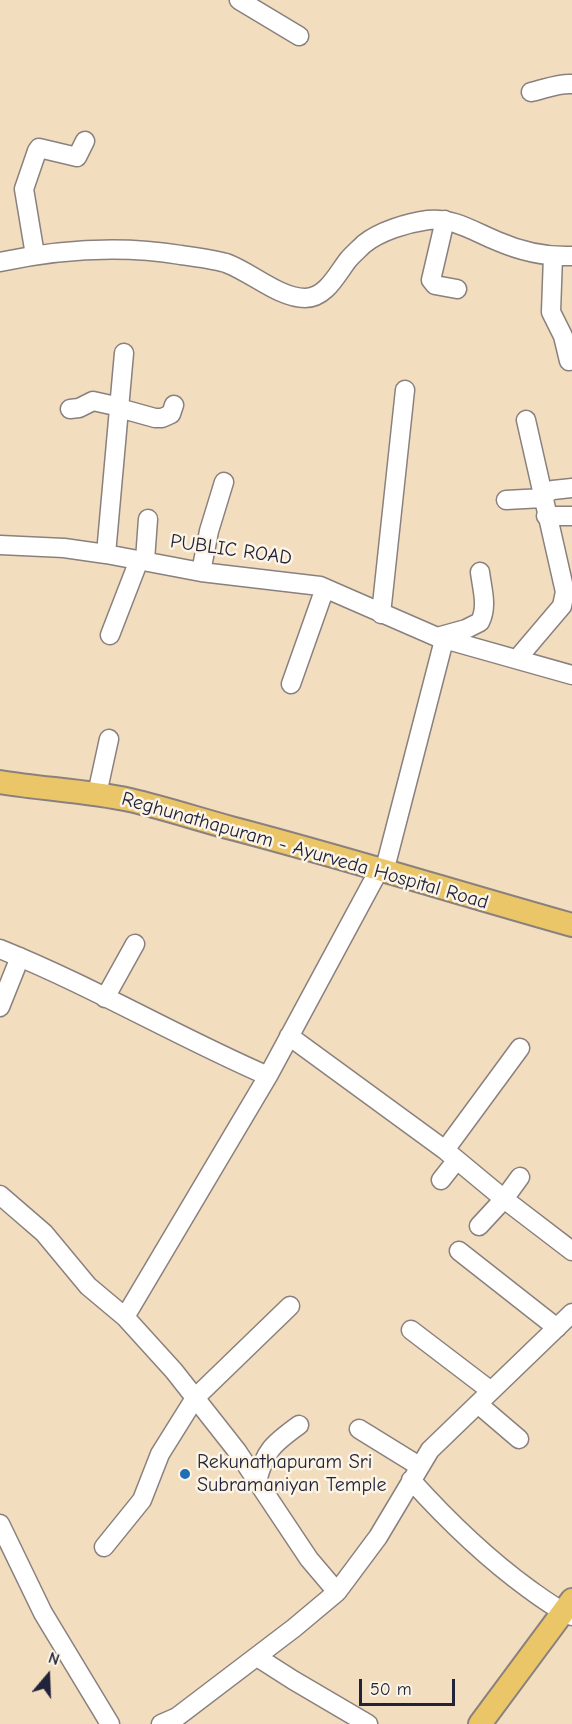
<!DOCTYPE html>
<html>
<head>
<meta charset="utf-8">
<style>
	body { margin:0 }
	#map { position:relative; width:572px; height:1724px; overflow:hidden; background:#f2ddbf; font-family:"Comic Neue",sans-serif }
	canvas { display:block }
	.north { position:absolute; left:18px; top:1646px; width:60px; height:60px; -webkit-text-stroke:4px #fcf5e5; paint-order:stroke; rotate:19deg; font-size:16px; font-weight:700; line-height:24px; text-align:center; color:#22223b }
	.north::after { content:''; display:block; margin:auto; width:21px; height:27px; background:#22223b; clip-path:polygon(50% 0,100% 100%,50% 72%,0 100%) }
	.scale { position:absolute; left:359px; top:1679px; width:96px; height:27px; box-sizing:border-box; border:3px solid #22223b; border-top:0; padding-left:8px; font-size:18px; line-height:21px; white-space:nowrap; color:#22223b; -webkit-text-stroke:4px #fcf5e5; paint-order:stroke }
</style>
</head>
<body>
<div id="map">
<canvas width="572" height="1724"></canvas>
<div class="north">N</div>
<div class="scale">50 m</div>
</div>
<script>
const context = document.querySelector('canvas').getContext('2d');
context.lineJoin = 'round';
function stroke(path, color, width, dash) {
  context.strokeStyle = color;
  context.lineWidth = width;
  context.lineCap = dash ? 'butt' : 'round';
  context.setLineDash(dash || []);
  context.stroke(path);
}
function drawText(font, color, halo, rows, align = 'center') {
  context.font = font + ' "Comic Neue",sans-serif';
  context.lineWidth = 5;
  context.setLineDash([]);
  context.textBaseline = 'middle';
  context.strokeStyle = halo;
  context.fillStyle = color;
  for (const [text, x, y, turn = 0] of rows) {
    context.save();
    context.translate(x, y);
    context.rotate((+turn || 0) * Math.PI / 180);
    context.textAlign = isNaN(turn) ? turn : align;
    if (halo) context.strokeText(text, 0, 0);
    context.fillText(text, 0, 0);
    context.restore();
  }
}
const minor = new Path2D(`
	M239,0L299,36
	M531,92C545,89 558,83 572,84
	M445,220L431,280L435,285L457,289
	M35,255L24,189L37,151L39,148L77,157L85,141
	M553,256L551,312L563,336L569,361
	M0,262C61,249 120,245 181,255C196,257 212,259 226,263C251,272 279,298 305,298C326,298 337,274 348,260C352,255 359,249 364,244C380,231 407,223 428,220C452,217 475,232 497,241C520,251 546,257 572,256
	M119,408L155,418H162L171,414L174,405
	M70,409L79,408L93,401L120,407
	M542,495L553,490L572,488
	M506,500L543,498
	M546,516H572
	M0,545L64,548L106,554L201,572L320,586L437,637L572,675
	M106,554L124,353
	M145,560L148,519
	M201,572L209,531L224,482
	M381,614L405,390
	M110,635L139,560
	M437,637L466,629L480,622C488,606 482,589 480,572
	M517,659L562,606L565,592L526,420
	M291,684L325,588
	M97,794L109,739
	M384,872L444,640
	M0,949C92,986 178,1037 268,1076
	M105,998L135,944
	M0,1007L20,957
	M289,1036L445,1150L504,1199L572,1251
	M445,1150L520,1048
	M441,1180L456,1161
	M0,1195L44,1233L88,1286L125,1317L174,1371L237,1451L309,1559L337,1592L294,1628L177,1717L161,1724
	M479,1226L504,1199L520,1177
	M459,1251L557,1328
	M125,1317L268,1076L379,870
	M411,1330L491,1391
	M478,1404L519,1439
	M359,1429L419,1466
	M411,1480C447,1520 485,1557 529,1589C543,1599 556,1609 572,1616
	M257,1482C264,1451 274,1443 299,1425
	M0,1524L43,1613L110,1724
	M104,1547L142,1500L160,1454L195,1398L290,1306
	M337,1592L378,1537L430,1450L572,1313
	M257,1657L293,1680L368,1724`);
const major = new Path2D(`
	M0,782C43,789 88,791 130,800C164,808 198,819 231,828C346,858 458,893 572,925
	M480,1724L572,1600`);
const markers = [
	[185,1474,6,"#1f6fb2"]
];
const streetNames = [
	["PUBLIC ROAD",231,550,8],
	["Reghunathapuram - Ayurveda Hospital Road",305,851,16]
];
const poiNames = [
	["Rekunathapuram Sri",197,1462],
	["Subramaniyan Temple",197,1485]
];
stroke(minor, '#8a807d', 21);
stroke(major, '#8a807d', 26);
stroke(minor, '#fff', 18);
stroke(major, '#ebc669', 22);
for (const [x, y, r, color] of markers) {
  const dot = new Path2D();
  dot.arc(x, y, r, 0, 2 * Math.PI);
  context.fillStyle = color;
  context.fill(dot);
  stroke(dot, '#fcf5e5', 2);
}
drawText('20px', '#22223b', '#fcf5e5', streetNames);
drawText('20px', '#22223b', '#fcf5e5', poiNames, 'left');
</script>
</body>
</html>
